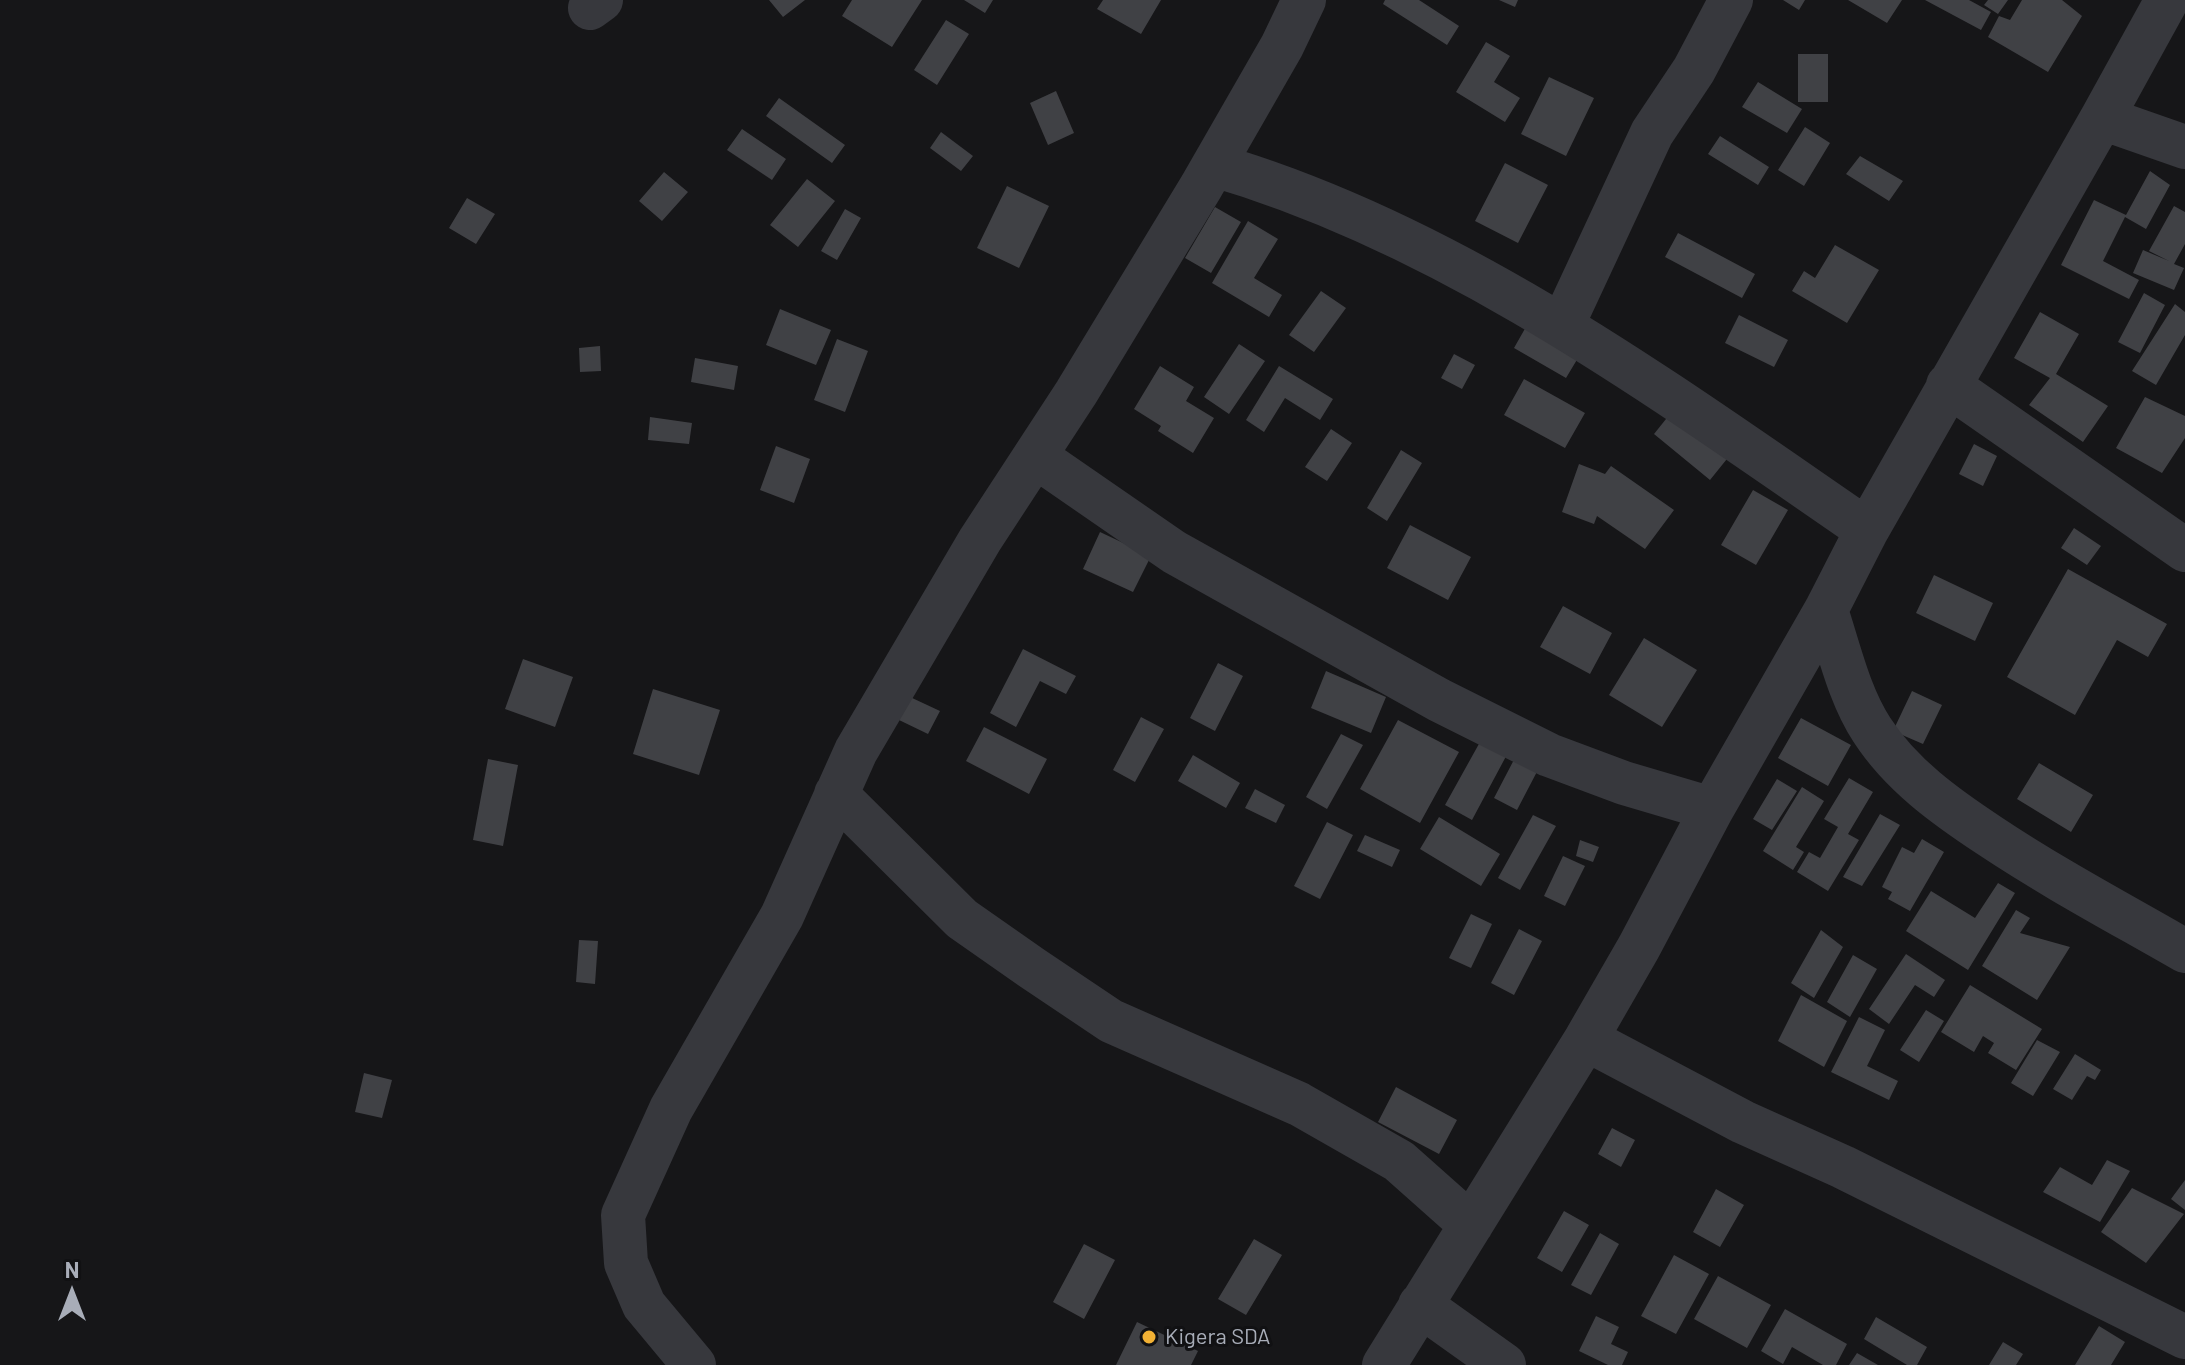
<!DOCTYPE html>
<html>
<head>
<meta charset="utf-8">
<style>
	body { margin:0 }
	#map { position:relative; width:2185px; height:1365px; overflow:hidden; background:#161618; font-family:Barlow,sans-serif }
	canvas { display:block }
	.north { position:absolute; left:32px; top:1253px; width:80px; height:80px; -webkit-text-stroke:6px #111113; paint-order:stroke; rotate:0deg; font-size:22px; font-weight:700; line-height:32px; text-align:center; color:#a8adb8 }
	.north::after { content:''; display:block; margin:auto; width:28px; height:36px; background:#a8adb8; clip-path:polygon(50% 0,100% 100%,50% 72%,0 100%) }
</style>
</head>
<body>
<div id="map">
<canvas width="2185" height="1365"></canvas>
<div class="north">N</div>
</div>
<script>
const context = document.querySelector('canvas').getContext('2d');
context.lineJoin = 'round';
function paint(path, color) {
  context.fillStyle = color;
  context.fill(path, 'evenodd');
}
function stroke(path, color, width, dash) {
  context.strokeStyle = color;
  context.lineWidth = width;
  context.lineCap = dash ? 'butt' : 'round';
  context.setLineDash(dash || []);
  context.stroke(path);
}
function drawText(font, color, halo, rows, align = 'center') {
  context.font = font + ' Barlow,sans-serif';
  context.lineWidth = 6;
  context.setLineDash([]);
  context.textBaseline = 'middle';
  context.strokeStyle = halo;
  context.fillStyle = color;
  for (const [text, x, y, turn = 0] of rows) {
    context.save();
    context.translate(x, y);
    context.rotate((+turn || 0) * Math.PI / 180);
    context.textAlign = isNaN(turn) ? turn : align;
    if (halo) context.strokeText(text, 0, 0);
    context.fillText(text, 0, 0);
    context.restore();
  }
}
const building = new Path2D(`
	M769,0H805L783,17Z
	M852,0H922L892,47L842,16Z
	M964,0H993L985,13Z
	M1103,0H1161L1141,34L1097,9Z
	M1385,0H1419L1459,26L1447,45L1383,4Z
	M1499,0H1518L1515,7Z
	M1783,0H1805L1799,10Z
	M1848,0H1902L1887,23Z
	M1925,0H1969L1991,12L1981,30Z
	M1988,0H2008L1998,14L1984,5Z
	M2022,0H2062L2082,16L2048,72L1988,37L1999,16L2010,20Z
	M946,20L969,34L937,85L914,70Z
	M1486,42L1510,56L1494,82L1520,98L1505,122L1456,92Z
	M1798,54H1828V102H1798Z
	M1549,77L1594,98L1566,156L1521,134Z
	M1758,82L1802,109L1787,133L1742,107Z
	M1056,91L1074,133L1048,145L1030,103Z
	M779,98L845,145L832,163L766,116Z
	M1805,127L1830,143L1804,186L1778,170Z
	M742,129L786,159L772,180L727,150Z
	M941,132L973,156L961,171L930,148Z
	M1720,136L1769,167L1758,185L1708,154Z
	M1860,156L1903,181L1889,201L1846,174Z
	M1505,163L1548,185L1518,243L1475,221Z
	M2150,171L2170,185L2146,229L2125,217L2103,261L2139,280L2129,299L2061,265L2094,200L2126,215Z
	M664,172L688,192L662,221L639,201Z
	M807,179L835,201L798,247L770,225Z
	M1007,186L1049,206L1019,268L977,248Z
	M467,198L495,214L476,244L449,228Z
	M2174,206L2185,212V244L2174,264L2184,268L2174,290L2133,273L2143,250L2169,261L2149,251Z
	M1215,207L1241,222L1211,273L1185,258Z
	M845,209L861,218L837,260L821,251Z
	M1248,221L1278,239L1254,278L1282,295L1269,317L1212,283Z
	M1678,233L1755,274L1742,298L1665,257Z
	M1835,245L1879,270L1847,323L1792,291L1804,271L1815,278Z
	M1321,291L1346,308L1314,352L1289,335Z
	M2144,293L2165,305L2140,353L2118,342Z
	M2175,304L2185,312V335L2156,385L2132,371Z
	M780,309L831,330L816,365L766,345Z
	M2040,312L2079,334L2056,374L2108,406L2083,442L2029,405L2050,378L2014,358Z
	M1739,315L1788,340L1774,367L1725,343Z
	M1531,318L1584,348L1566,378L1514,348Z
	M837,339L868,351L845,412L814,400Z
	M1239,344L1265,361L1229,414L1204,397Z
	M600,346L601,371L580,372L579,348Z
	M1454,354L1475,365L1462,389L1441,378Z
	M695,358L738,366L734,390L691,382Z
	M1160,366L1194,387L1186,401L1214,418L1193,453L1158,431L1161,426L1134,409Z
	M1279,366L1333,399L1320,420L1285,398L1264,432L1246,420Z
	M1524,379L1585,413L1565,448L1504,415Z
	M2145,397L2185,416V438L2162,473L2116,448Z
	M1682,399L1739,444L1710,480L1654,434Z
	M650,417L692,423L689,444L648,440Z
	M1331,429L1352,443L1327,481L1305,467Z
	M1974,444L1997,456L1983,486L1959,474Z
	M776,446L810,459L794,503L760,490Z
	M1401,450L1422,463L1387,521L1367,508Z
	M1579,464L1605,474L1611,466L1674,510L1645,549L1597,516L1594,524L1562,512Z
	M1753,490L1788,510L1756,565L1721,545Z
	M1410,525L1471,557L1448,600L1387,568Z
	M2074,528L2101,546L2087,565L2061,548Z
	M1100,532L1151,556L1133,592L1083,569Z
	M2068,569L2167,624L2148,657L2117,640L2075,715L2007,677Z
	M1934,575L1993,603L1975,641L1916,613Z
	M1563,606L1612,633L1590,674L1540,647Z
	M1644,638L1697,670L1662,727L1609,695Z
	M1023,649L1076,676L1066,694L1040,681L1016,727L990,713Z
	M523,659L573,677L555,727L505,709Z
	M1218,663L1243,676L1215,731L1190,718Z
	M1326,671L1386,697L1371,733L1311,708Z
	M653,689L720,710L699,775L633,754Z
	M1912,691L1942,705L1923,744L1893,731Z
	M910,697L940,711L928,734L899,720Z
	M1141,717L1164,729L1135,782L1113,770Z
	M1801,718L1851,745L1828,786L1778,758Z
	M1398,720L1459,752L1420,823L1360,789Z
	M984,727L1047,759L1029,794L966,761Z
	M1485,733L1511,747L1472,820L1445,805Z
	M1341,734L1363,745L1327,809L1306,797Z
	M1518,752L1541,764L1517,810L1494,798Z
	M1193,755L1240,783L1226,808L1178,781Z
	M488,759L518,765L503,846L473,840Z
	M2039,763L2093,795L2071,832L2017,799Z
	M1849,778L1873,792L1848,834L1859,840L1828,891L1797,872L1809,852L1820,858L1838,827L1824,819Z
	M1777,779L1797,791L1772,830L1753,819Z
	M1802,787L1824,801L1796,847L1804,852L1793,870L1763,851Z
	M1255,789L1285,805L1276,823L1245,808Z
	M1880,814L1900,825L1862,886L1843,877Z
	M1533,815L1556,826L1520,890L1498,878Z
	M1439,817L1500,854L1481,886L1420,849Z
	M1327,822L1353,835L1320,899L1294,886Z
	M1365,835L1400,850L1392,867L1357,851Z
	M1922,839L1944,852L1910,911L1888,899L1892,892L1882,887L1902,847L1914,853Z
	M1580,840L1599,847L1593,862L1576,856Z
	M1563,856L1585,866L1565,906L1544,896Z
	M1998,883L2015,893L1968,970L1906,931L1931,891L1975,918Z
	M2016,910L2030,918L2020,933L2070,947L2037,1000L1982,966Z
	M1471,914L1492,924L1471,968L1449,958Z
	M1519,929L1542,941L1514,995L1491,983Z
	M1821,930L1843,947L1814,998L1791,983Z
	M579,940L598,941L595,984L576,982Z
	M1906,954L1945,980L1934,997L1915,985L1889,1024L1869,1009Z
	M1853,955L1877,969L1850,1017L1827,1002Z
	M1970,985L2042,1029L2016,1070L1988,1053L1994,1043L1983,1036L1974,1052L1941,1032Z
	M1801,995L1847,1021L1824,1067L1778,1041Z
	M1926,1010L1944,1021L1919,1062L1900,1050Z
	M1859,1017L1885,1030L1867,1066L1898,1081L1889,1100L1831,1072Z
	M2037,1040L2060,1052L2033,1096L2011,1083Z
	M2075,1054L2101,1070L2095,1080L2087,1076L2072,1100L2053,1089Z
	M364,1073L392,1080L382,1118L355,1112Z
	M1396,1087L1457,1120L1439,1154L1378,1122Z
	M1612,1128L1635,1140L1621,1167L1598,1154Z
	M2107,1160L2130,1171L2100,1222L2043,1192L2060,1167L2092,1185Z
	M2185,1180V1210L2171,1199Z
	M2132,1188L2184,1214L2146,1263L2101,1232Z
	M1716,1189L1744,1205L1720,1247L1693,1232Z
	M1564,1211L1589,1225L1562,1272L1537,1258Z
	M1600,1233L1619,1244L1591,1295L1571,1285Z
	M1254,1239L1282,1255L1246,1315L1218,1299Z
	M1084,1244L1115,1260L1084,1319L1053,1302Z
	M1674,1255L1709,1274L1676,1334L1641,1316Z
	M1718,1276L1771,1305L1747,1348L1694,1319Z
	M1785,1309L1847,1344L1836,1365H1823L1792,1347L1783,1364L1761,1351Z
	M1596,1316L1619,1327L1611,1344L1628,1352L1622,1365H1608L1579,1351Z
	M1876,1317L1927,1347L1917,1365H1907L1864,1339Z
	M1137,1322L1198,1351L1191,1365H1116Z
	M2099,1326L2125,1342L2111,1365H2075Z
	M2003,1342L2023,1354L2016,1365H1989Z
	M1857,1353L1878,1365H1849Z`);
const minor = new Path2D(`
	M590,8L601,0
	M2102,118L2185,147
	M1214,165C1453,235 1663,390 1867,530
	M1562,326L1652,133L1694,70L1731,0
	M1948,385L2185,550
	M1035,456L1174,552L1439,700L1549,755L1624,783L1712,809
	M1826,610C1839,649 1849,695 1872,730C1901,775 1946,807 1990,836C2053,878 2119,913 2185,951
	M836,794L962,919L1032,968L1111,1021L1299,1104L1399,1161L1471,1225
	M1586,1039L1743,1122L1843,1167L2185,1337
	M1420,1305L1504,1365
	M694,1365L644,1305L626,1263L623,1215L671,1109L782,916L856,751L980,540L1076,393L1201,187L1282,46L1304,0
	M1384,1365L1586,1039L1639,947L1712,809L1826,610L1867,530L2102,118L2167,0`);
const markers = [
	[1149,1337,8,"#f2b134"]
];
const poiNames = [
	["Kigera SDA",1165,1337]
];
paint(building, '#404145');
stroke(minor, '#37383d', 44);
for (const [x, y, r, color] of markers) {
  const dot = new Path2D();
  dot.arc(x, y, r, 0, 2 * Math.PI);
  context.fillStyle = color;
  context.fill(dot);
  stroke(dot, '#111113', 3);
}
drawText('22px', '#a8adb8', '#111113', poiNames, 'left');
</script>
</body>
</html>
